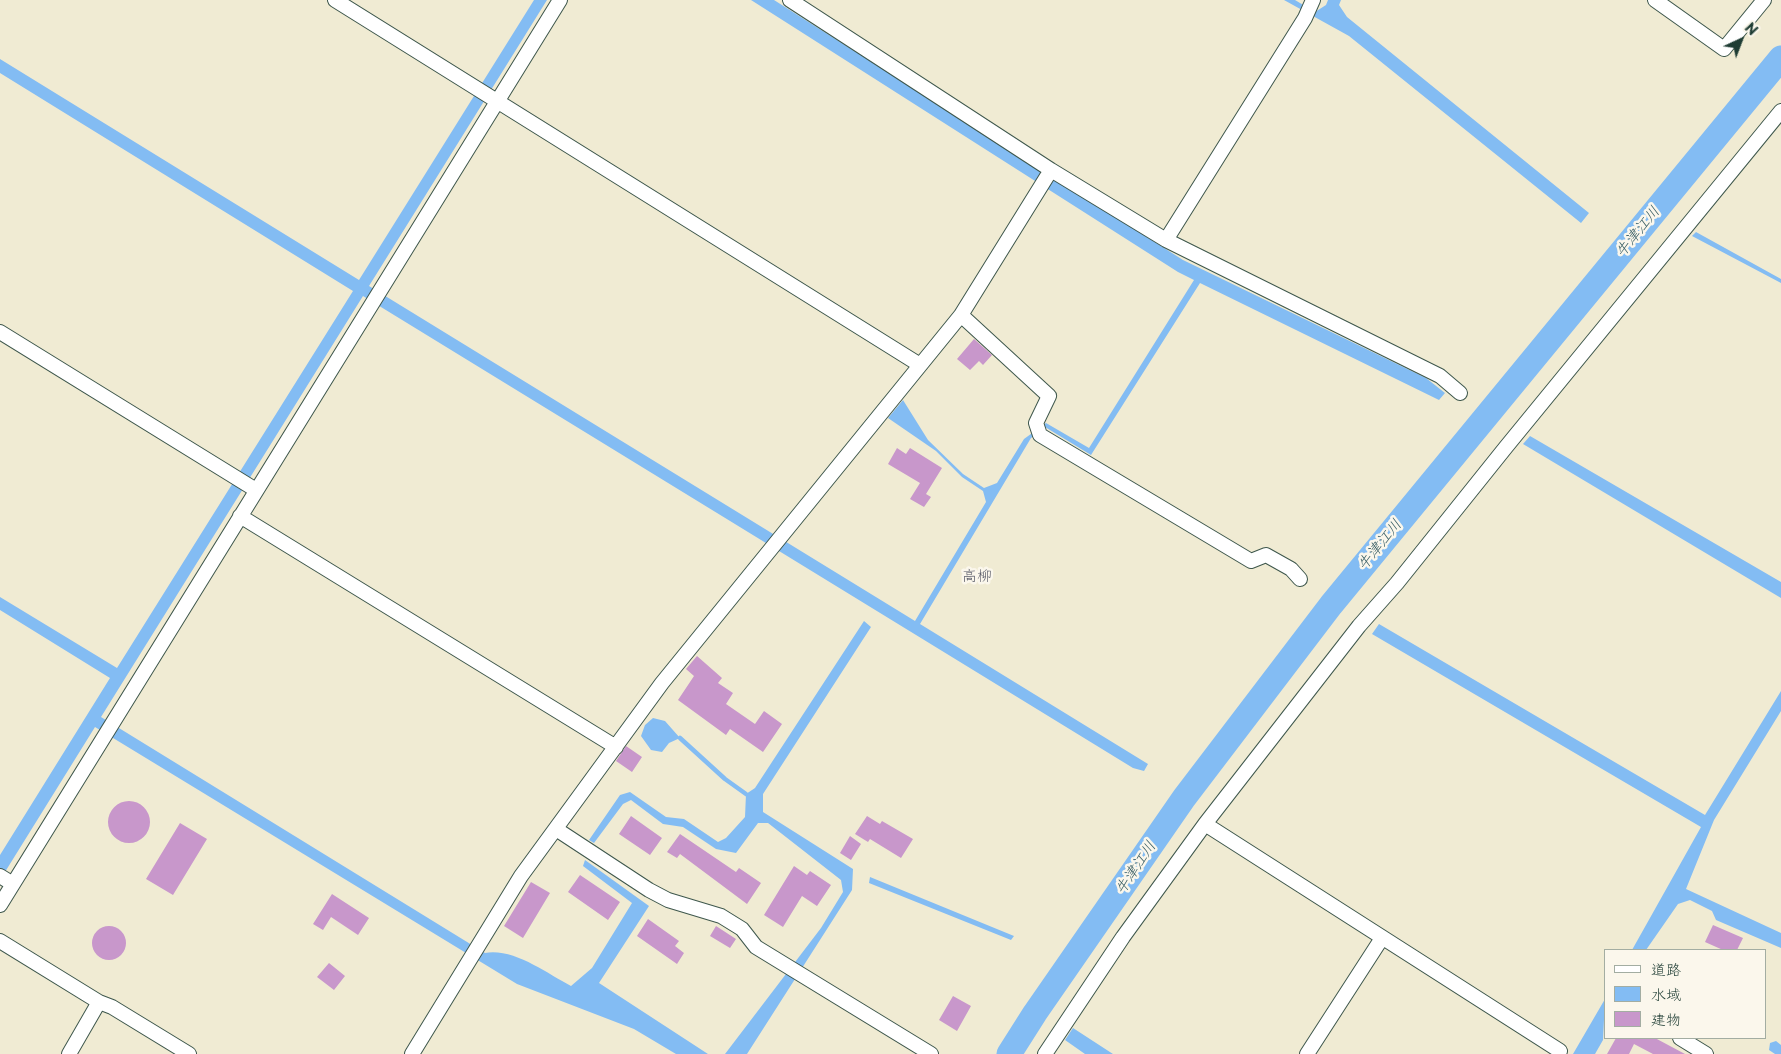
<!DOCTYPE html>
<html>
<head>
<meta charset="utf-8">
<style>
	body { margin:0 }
	#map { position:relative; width:1781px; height:1054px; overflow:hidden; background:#f0ebd3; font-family:"Playpen Sans","Klee One",sans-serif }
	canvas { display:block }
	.legend { position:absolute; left:1604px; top:949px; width:162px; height:90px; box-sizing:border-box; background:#fbf7ec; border:1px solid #a3ada2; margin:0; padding:6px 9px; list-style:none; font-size:15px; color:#1f3d34 }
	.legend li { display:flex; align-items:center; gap:10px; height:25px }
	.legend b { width:25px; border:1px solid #a3ada2 }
	.north { position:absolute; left:1716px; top:15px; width:50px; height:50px; -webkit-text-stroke:4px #fbf7ec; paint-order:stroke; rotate:43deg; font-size:14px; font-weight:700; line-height:20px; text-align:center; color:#1f3d34 }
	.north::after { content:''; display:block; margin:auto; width:18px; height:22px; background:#1f3d34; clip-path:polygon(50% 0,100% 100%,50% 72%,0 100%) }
</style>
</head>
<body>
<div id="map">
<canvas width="1781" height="1054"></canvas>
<ul class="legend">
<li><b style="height:6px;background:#fff"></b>道路</li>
<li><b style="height:14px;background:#83bcf3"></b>水域</li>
<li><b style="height:14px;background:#c897cb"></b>建物</li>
</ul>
<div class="north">N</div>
</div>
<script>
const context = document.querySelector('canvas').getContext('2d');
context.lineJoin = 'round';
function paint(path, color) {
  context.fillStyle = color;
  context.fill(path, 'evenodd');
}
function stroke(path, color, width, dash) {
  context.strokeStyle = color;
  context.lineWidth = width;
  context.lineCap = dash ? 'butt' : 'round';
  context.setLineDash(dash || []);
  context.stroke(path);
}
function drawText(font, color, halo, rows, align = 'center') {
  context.font = font + ' "Playpen Sans","Klee One",sans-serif';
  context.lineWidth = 5;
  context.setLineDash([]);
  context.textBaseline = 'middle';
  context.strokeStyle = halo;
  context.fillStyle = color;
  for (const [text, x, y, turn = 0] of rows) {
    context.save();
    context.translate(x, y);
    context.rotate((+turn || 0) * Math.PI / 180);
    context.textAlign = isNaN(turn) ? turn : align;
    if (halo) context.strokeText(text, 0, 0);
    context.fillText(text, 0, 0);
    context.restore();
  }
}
const water = new Path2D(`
	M534,0H547L369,286L915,621L986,502L983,491L962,477L936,451L888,418L903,400L928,440L963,474L984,488L997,483L1024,439L1046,423L1089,448L1194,280L1178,272L751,0H774L1183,260L1426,378L1445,393L1439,400L1200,283L1091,455L1045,427L1031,438L920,624L1148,764L1144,771L1133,768L363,296L101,717L485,953C514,948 546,973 571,986L592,968L632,903L583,866L585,860L649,906L599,983L708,1054H676L634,1029L517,984L95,727L0,880V855L110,678L0,610V597L117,668L353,291L0,73V59L359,280Z
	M1284,0H1295L1315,12L1326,5L1328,0H1341L1339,5L1347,17L1589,213L1581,223L1349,36Z
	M1696,232L1781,279V283L1692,236Z
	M1530,436L1781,582V598L1523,444Z
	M864,621L871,627L763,794V812L853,869L852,890L747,1054H725L821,928L843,892L841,880L768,823H758L736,853L716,849L683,827L663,824L631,800L623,804L594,843L589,840L620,795L630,792L666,817L684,819L718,842L726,838L745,817L746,794L755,788Z
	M1379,624L1705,815L1781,691V711L1714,820L1686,889L1781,933V948L1716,920L1712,911L1690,900L1678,904L1646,950H1632L1701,827L1372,634Z
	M653,718L665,721L680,738L669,743L662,752L651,750L641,736L645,725Z
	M870,877L1014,936L1011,940L869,883Z
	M1605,999L1603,1040L1595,1054H1573Z
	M1073,1028L1113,1054H1085L1065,1040Z
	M1776,1041L1781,1045V1054H1775L1769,1050L1770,1043Z`);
const stream = new Path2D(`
	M680,738L725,779L746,794`);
const river = new Path2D(`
	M1009,1054L1035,1013L1184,798L1331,605L1781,58`);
const building = new Path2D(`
	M974,339L992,355L983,365L979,361L970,370L957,359Z
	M897,448L906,454L910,448L942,468L926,494L931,497L924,507L910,499L920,483L888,464Z
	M697,656L722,678L718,683L733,693L726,704L755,724L764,711L782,724L763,752L730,729L726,735L678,700L694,676L686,669Z
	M626,746L642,757L632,772L616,761Z
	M108 822a21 21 0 1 1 42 0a21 21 0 1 1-42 0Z
	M631,816L662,838L650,855L619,834Z
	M867,816L880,824L882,821L913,839L901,858L870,839L868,842L855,834Z
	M180,823L207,839L173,895L146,879Z
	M680,834L736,872L739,868L761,883L747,904L680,854L677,858L667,852Z
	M850,836L861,844L851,860L840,853Z
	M794,866L807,875L810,871L831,885L817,906L802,896L783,927L764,915Z
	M580,875L620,902L608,920L568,892Z
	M531,882L550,893L523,938L504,926Z
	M332,894L369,918L358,935L331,917L323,930L313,924Z
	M648,919L679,941L675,946L684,953L677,964L637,936Z
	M1713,925L1743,938L1737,950H1723L1705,942Z
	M92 943a17 17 0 1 1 34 0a17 17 0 1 1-34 0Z
	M716,926L736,939L730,948L710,936Z
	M329,963L345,976L334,990L317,977Z
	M953,996L971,1006L957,1031L939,1020Z
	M1616,1038H1655L1685,1054H1653L1634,1044L1629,1054H1607Z`);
const minor = new Path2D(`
	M335,0L920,365
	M790,0L1051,170L1166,240L1440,376L1460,393
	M1655,0L1724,49L1764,0
	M1166,240L1305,18L1313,0
	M961,315L1049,396L1036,423L1040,435L1251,561L1266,555L1291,569L1300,579
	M0,332L256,490
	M240,516L616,747
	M1205,824L1560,1051
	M556,829L649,890L668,900L721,916L742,929L756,947L931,1054
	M0,876L13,884
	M0,905L560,0
	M0,941L99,1002L69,1054
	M99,1002L112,1007L189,1054
	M1680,1038L1706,1054
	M412,1054L521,876L662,683L961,315L1051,170
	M1045,1054L1123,937L1205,824L1359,626L1397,583L1506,447L1781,111
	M1307,1054L1382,938`);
const waterNames = [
	["牛津江川",1638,232,-51],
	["牛津江川",1380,545,-51],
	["牛津江川",1136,868,-56]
];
const neighbourhoodNames = [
	["高柳",977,577]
];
paint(water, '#83bcf3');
stroke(stream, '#83bcf3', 4.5);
stroke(river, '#83bcf3', 25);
paint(building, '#c897cb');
stroke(minor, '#3e574c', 16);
stroke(minor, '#fff', 14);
drawText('italic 15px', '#385d64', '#fbf7ec', waterNames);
drawText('15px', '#5a5c69', '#fbf7ec', neighbourhoodNames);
</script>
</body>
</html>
